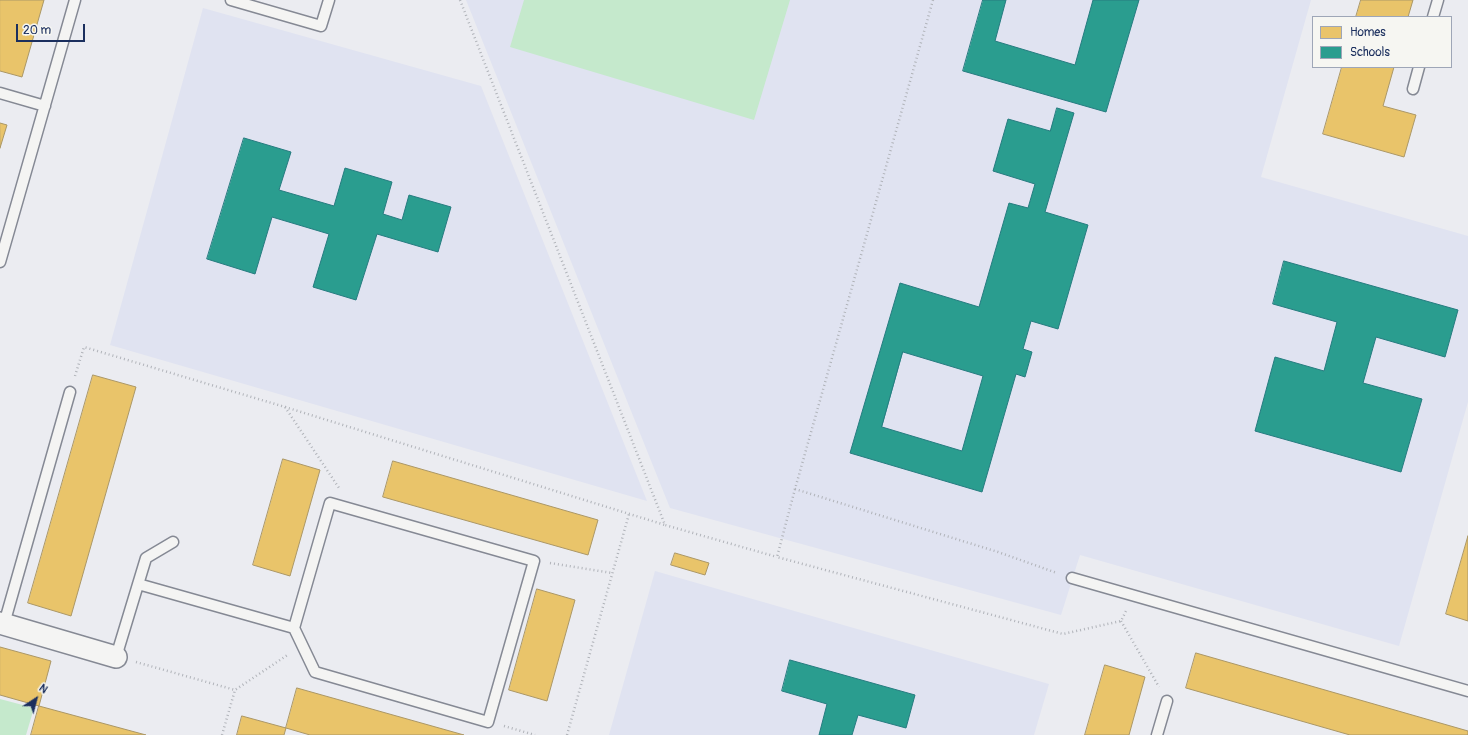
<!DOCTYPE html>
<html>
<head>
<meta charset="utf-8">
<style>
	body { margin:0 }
	#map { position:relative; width:1468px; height:735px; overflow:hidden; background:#ebecf1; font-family:Pangolin,sans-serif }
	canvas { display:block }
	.legend { position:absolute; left:1312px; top:16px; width:140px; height:52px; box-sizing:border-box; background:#f6f6f2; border:1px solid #9ea6b7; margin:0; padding:5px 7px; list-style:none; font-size:12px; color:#1b2f5e }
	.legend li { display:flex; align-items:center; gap:8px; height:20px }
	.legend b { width:20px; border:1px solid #9ea6b7 }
	.north { position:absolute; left:16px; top:679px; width:40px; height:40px; -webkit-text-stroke:3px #f6f6f2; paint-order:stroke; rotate:36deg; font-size:11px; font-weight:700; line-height:16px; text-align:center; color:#1b2f5e }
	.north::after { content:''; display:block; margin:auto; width:14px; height:18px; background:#1b2f5e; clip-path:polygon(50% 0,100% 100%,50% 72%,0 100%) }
	.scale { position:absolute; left:16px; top:24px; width:69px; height:18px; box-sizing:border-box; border:2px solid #1b2f5e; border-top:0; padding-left:5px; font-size:12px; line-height:14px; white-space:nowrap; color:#1b2f5e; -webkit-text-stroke:3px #f6f6f2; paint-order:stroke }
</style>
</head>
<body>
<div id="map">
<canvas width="1468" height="735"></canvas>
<ul class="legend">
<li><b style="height:11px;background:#e9c46a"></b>Homes</li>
<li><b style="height:11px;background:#2a9d8f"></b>Schools</li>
</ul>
<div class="north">N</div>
<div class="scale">20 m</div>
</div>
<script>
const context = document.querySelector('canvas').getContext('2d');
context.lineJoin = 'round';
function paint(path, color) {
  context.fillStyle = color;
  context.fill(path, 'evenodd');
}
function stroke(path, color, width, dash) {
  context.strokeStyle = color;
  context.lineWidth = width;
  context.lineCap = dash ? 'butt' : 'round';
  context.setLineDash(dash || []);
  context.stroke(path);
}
const built = new Path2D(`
	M466,0H1311L1261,177L1468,236V402L1399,646L1080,555L1061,615L670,508Z
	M203,8L481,86L647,501L110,345Z
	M655,571L1049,684L1034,735H609Z`);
const green = new Path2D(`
	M524,0H790L754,120L510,47Z
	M0,699L34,708L26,735H0Z`);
const homes = new Path2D(`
	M0,0H44L22,77L0,71Z
	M1361,0H1413L1408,17H1356Z
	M1342,67H1394L1383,106L1416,115L1404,157L1323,134Z
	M0,123L7,125L0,148Z
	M93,375L136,387L71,616L28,603Z
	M283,459L320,470L290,576L253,565Z
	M393,461L598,520L588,555L383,497Z
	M1468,536V621L1446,614Z
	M675,553L709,563L705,575L671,565Z
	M537,589L575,600L547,701L509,690Z
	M0,647L51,661L39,706L0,695Z
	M1196,653L1468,731V735H1350L1186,688Z
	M1105,665L1145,677L1129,735H1085Z
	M297,688L464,735H310L286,728Z
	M39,706L146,735H31Z
	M242,716L286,728L284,735H237Z`);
const schools = new Path2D(`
	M983,0H1006L995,41L1075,65L1093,0H1139L1106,112L963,71Z
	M1057,108L1074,113L1045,212L1088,225L1058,329L1031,321L1023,349L1032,352L1025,377L1016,374L982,492L850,453L900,283L979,307L1009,203L1028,208L1035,184L993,171L1008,119L1050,131ZM903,352L983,376L962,451L882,427Z
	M244,138L291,152L279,190L334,206L345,168L392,182L383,214L402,220L409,195L451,207L438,252L377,234L356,300L313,287L329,234L272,217L255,274L207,259Z
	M1284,261L1458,310L1445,357L1376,337L1363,383L1422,399L1401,472L1255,431L1275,357L1324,371L1337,322L1273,304Z
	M790,660L915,695L906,728L858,715L852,735H819L827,704L782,691Z`);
const path = new Path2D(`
	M460,0L665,525L777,557
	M933,0L795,489L998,552L1057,573
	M75,376L84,347L285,407L339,488
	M285,407L665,525
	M795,489L777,557L1063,634L1121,621L1126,611
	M550,563L612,573
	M1121,621L1159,687
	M136,662L235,690L289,654
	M504,726L535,735
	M222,735L235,690
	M567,735L629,514`);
const service = new Path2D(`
	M231,0L321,26L329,0
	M1433,17L1438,0
	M1413,89L1419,67
	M0,93L45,106
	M0,262L75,0
	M1072,578L1468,691
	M138,584L294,628L315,672L488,722L534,561L330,503L294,628
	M4,624L70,392
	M116,657L146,558L173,542
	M1157,735L1167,701`);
const minor = new Path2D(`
	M0,623L116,657`);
paint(built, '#e0e3f1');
paint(green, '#c5e9cc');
paint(homes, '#e9c46a');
stroke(homes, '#ab9766', 1);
paint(schools, '#2a9d8f');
stroke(schools, '#267c80', 1);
stroke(service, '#858994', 13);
stroke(minor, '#858994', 24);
stroke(path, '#b0b3b9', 2.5, [1, 3]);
stroke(service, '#f4f4f3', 10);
stroke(minor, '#f4f4f3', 21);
</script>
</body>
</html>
